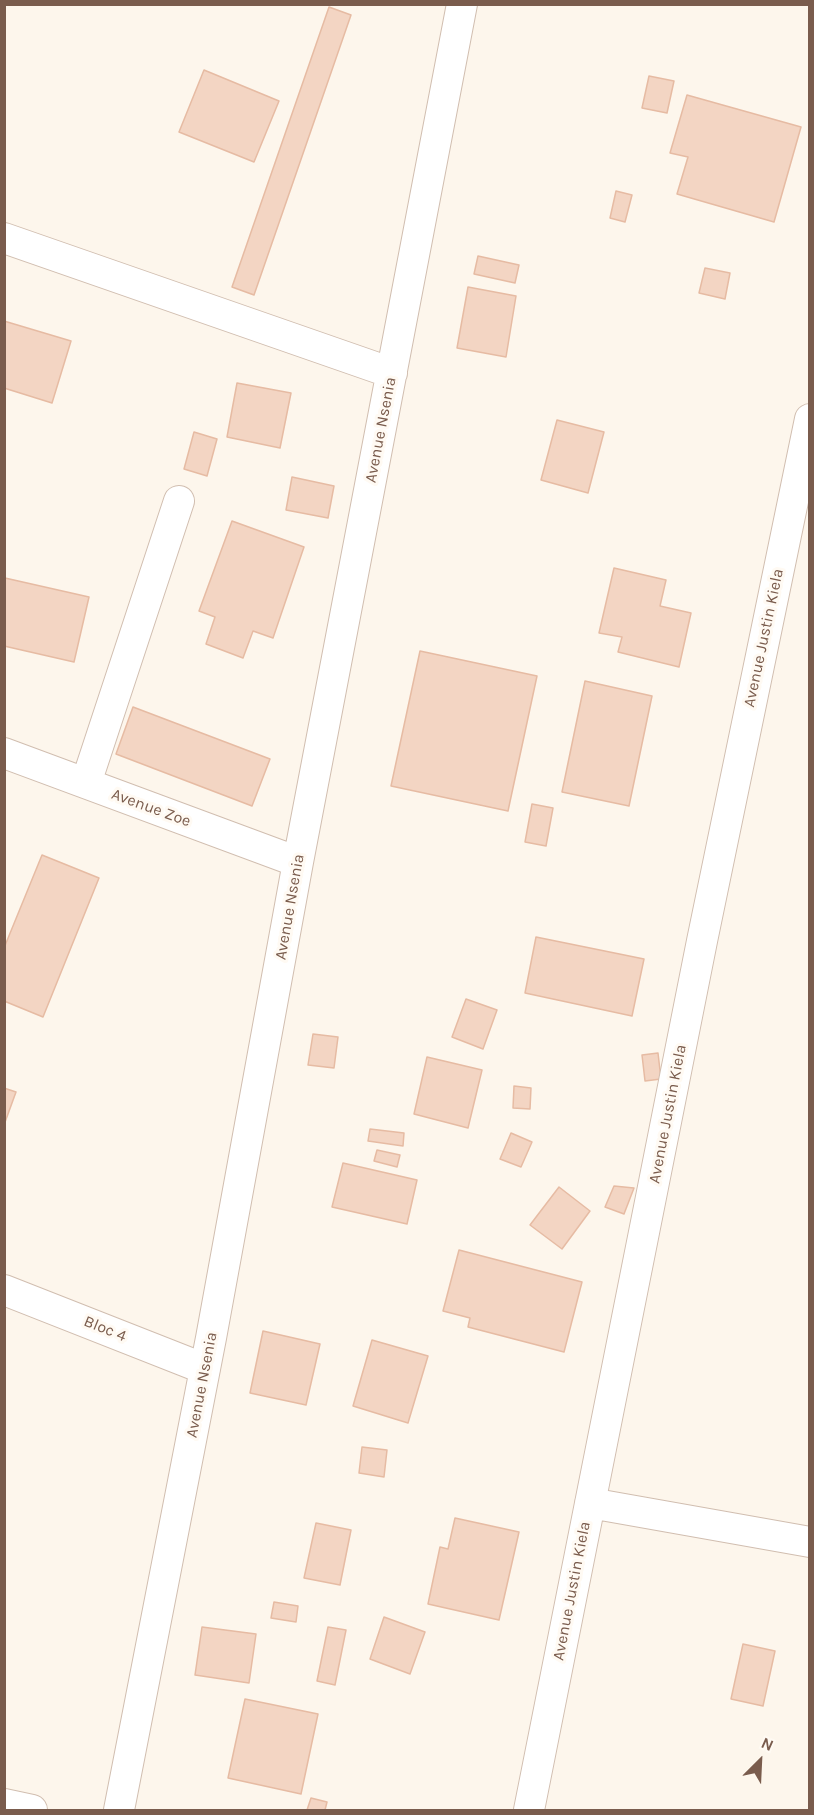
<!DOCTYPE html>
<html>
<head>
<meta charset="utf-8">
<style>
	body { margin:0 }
	#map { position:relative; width:814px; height:1815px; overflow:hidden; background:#fdf6ec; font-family:Karla,sans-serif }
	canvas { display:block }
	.frame { position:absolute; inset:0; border:6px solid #7a5c4d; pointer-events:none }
	.north { position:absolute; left:730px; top:1731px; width:60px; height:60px; -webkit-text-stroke:4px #fffaf3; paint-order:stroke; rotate:24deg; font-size:16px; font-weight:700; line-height:24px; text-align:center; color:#7a5c4d }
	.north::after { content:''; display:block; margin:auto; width:21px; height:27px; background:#7a5c4d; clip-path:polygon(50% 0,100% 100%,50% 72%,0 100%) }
</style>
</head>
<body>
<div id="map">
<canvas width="814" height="1815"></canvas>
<div class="frame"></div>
<div class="north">N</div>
</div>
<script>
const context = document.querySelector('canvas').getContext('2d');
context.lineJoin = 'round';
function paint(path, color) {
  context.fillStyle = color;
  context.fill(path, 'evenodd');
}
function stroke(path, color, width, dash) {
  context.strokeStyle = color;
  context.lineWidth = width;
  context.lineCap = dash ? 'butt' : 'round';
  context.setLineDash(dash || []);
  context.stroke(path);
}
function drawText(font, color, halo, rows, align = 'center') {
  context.font = font + ' Karla,sans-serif';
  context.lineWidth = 6;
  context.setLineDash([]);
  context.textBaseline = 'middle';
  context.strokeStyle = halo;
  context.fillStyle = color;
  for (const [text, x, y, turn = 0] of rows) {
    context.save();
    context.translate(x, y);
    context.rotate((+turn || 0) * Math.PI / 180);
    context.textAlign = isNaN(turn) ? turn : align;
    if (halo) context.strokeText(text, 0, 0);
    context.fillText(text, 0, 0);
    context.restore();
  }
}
const building = new Path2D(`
	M329,7L351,15L254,295L232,287Z
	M204,70L279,101L254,162L179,132Z
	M649,76L674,81L667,113L642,108Z
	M687,95L801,127L774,222L677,194L688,157L670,153Z
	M616,191L632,195L625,222L610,218Z
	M478,256L519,265L515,283L474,274Z
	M705,268L730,273L725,299L699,293Z
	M468,287L516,296L506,357L457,348Z
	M4,321L71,341L52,403L4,388Z
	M237,383L291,393L280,448L227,437Z
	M557,420L604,432L588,493L541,480Z
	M194,432L217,439L207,476L184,469Z
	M292,477L334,486L328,518L286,510Z
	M232,521L304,547L273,638L253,631L243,658L206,644L215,617L199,611Z
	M614,568L666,580L660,606L691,613L679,667L618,652L622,637L599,633Z
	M5,578L89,597L74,662L4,646Z
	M420,651L537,676L508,811L391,786Z
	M585,681L652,696L629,806L562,792Z
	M133,707L270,759L252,806L116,754Z
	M532,804L553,808L546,846L525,842Z
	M42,855L99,878L43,1017L4,1001V948Z
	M536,937L644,959L632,1016L525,993Z
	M466,999L497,1010L483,1049L452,1037Z
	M313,1034L338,1037L334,1068L308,1065Z
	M658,1053L661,1079L645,1081L642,1055Z
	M427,1057L482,1070L468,1128L414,1114Z
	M514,1086L531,1088L530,1109L513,1108Z
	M4,1088L16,1092L4,1125Z
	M370,1129L404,1133L403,1146L368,1141Z
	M511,1133L532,1142L521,1167L500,1159Z
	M377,1150L400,1155L397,1167L374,1161Z
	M343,1163L417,1180L407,1224L332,1207Z
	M614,1186L634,1188L624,1214L605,1207Z
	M559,1187L590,1211L562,1249L530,1225Z
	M459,1250L582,1282L564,1352L468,1327L470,1318L443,1311Z
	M263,1331L320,1344L306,1405L250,1393Z
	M372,1340L428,1356L408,1423L353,1406Z
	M362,1447L387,1450L384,1477L359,1473Z
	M455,1518L519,1532L499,1620L428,1604L440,1547L448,1549Z
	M316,1523L351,1530L340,1585L304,1578Z
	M274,1602L298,1606L296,1622L271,1618Z
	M384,1617L425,1632L410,1674L370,1659Z
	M202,1627L256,1634L249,1683L195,1675Z
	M328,1627L346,1630L335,1685L317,1681Z
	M743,1644L775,1651L763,1706L731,1699Z
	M245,1699L318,1714L301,1794L228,1778Z
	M311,1798L327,1802L325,1810H307Z`);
const minor = new Path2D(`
	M4,238L392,373
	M4,753L298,862
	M86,783L179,501
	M4,1290L205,1369
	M590,1503L810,1542
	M4,1804L32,1810
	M119,1810L211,1338L298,862L462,4
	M529,1810L702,941L810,419`);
const streetNames = [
	["Avenue Nsenia",381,430,-79],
	["Avenue Justin Kiela",764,638,-78],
	["Avenue Zoe",151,808,20],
	["Avenue Nsenia",290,907,-80],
	["Avenue Justin Kiela",668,1114,-79],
	["Bloc 4",105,1329,22],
	["Avenue Nsenia",202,1385,-79],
	["Avenue Justin Kiela",572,1591,-79]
];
paint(building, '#f3d5c3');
stroke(building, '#e6bba3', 1.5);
stroke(minor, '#d1beb0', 32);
stroke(minor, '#fff', 30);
drawText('16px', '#7a5c4d', '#fffaf3', streetNames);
</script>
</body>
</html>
